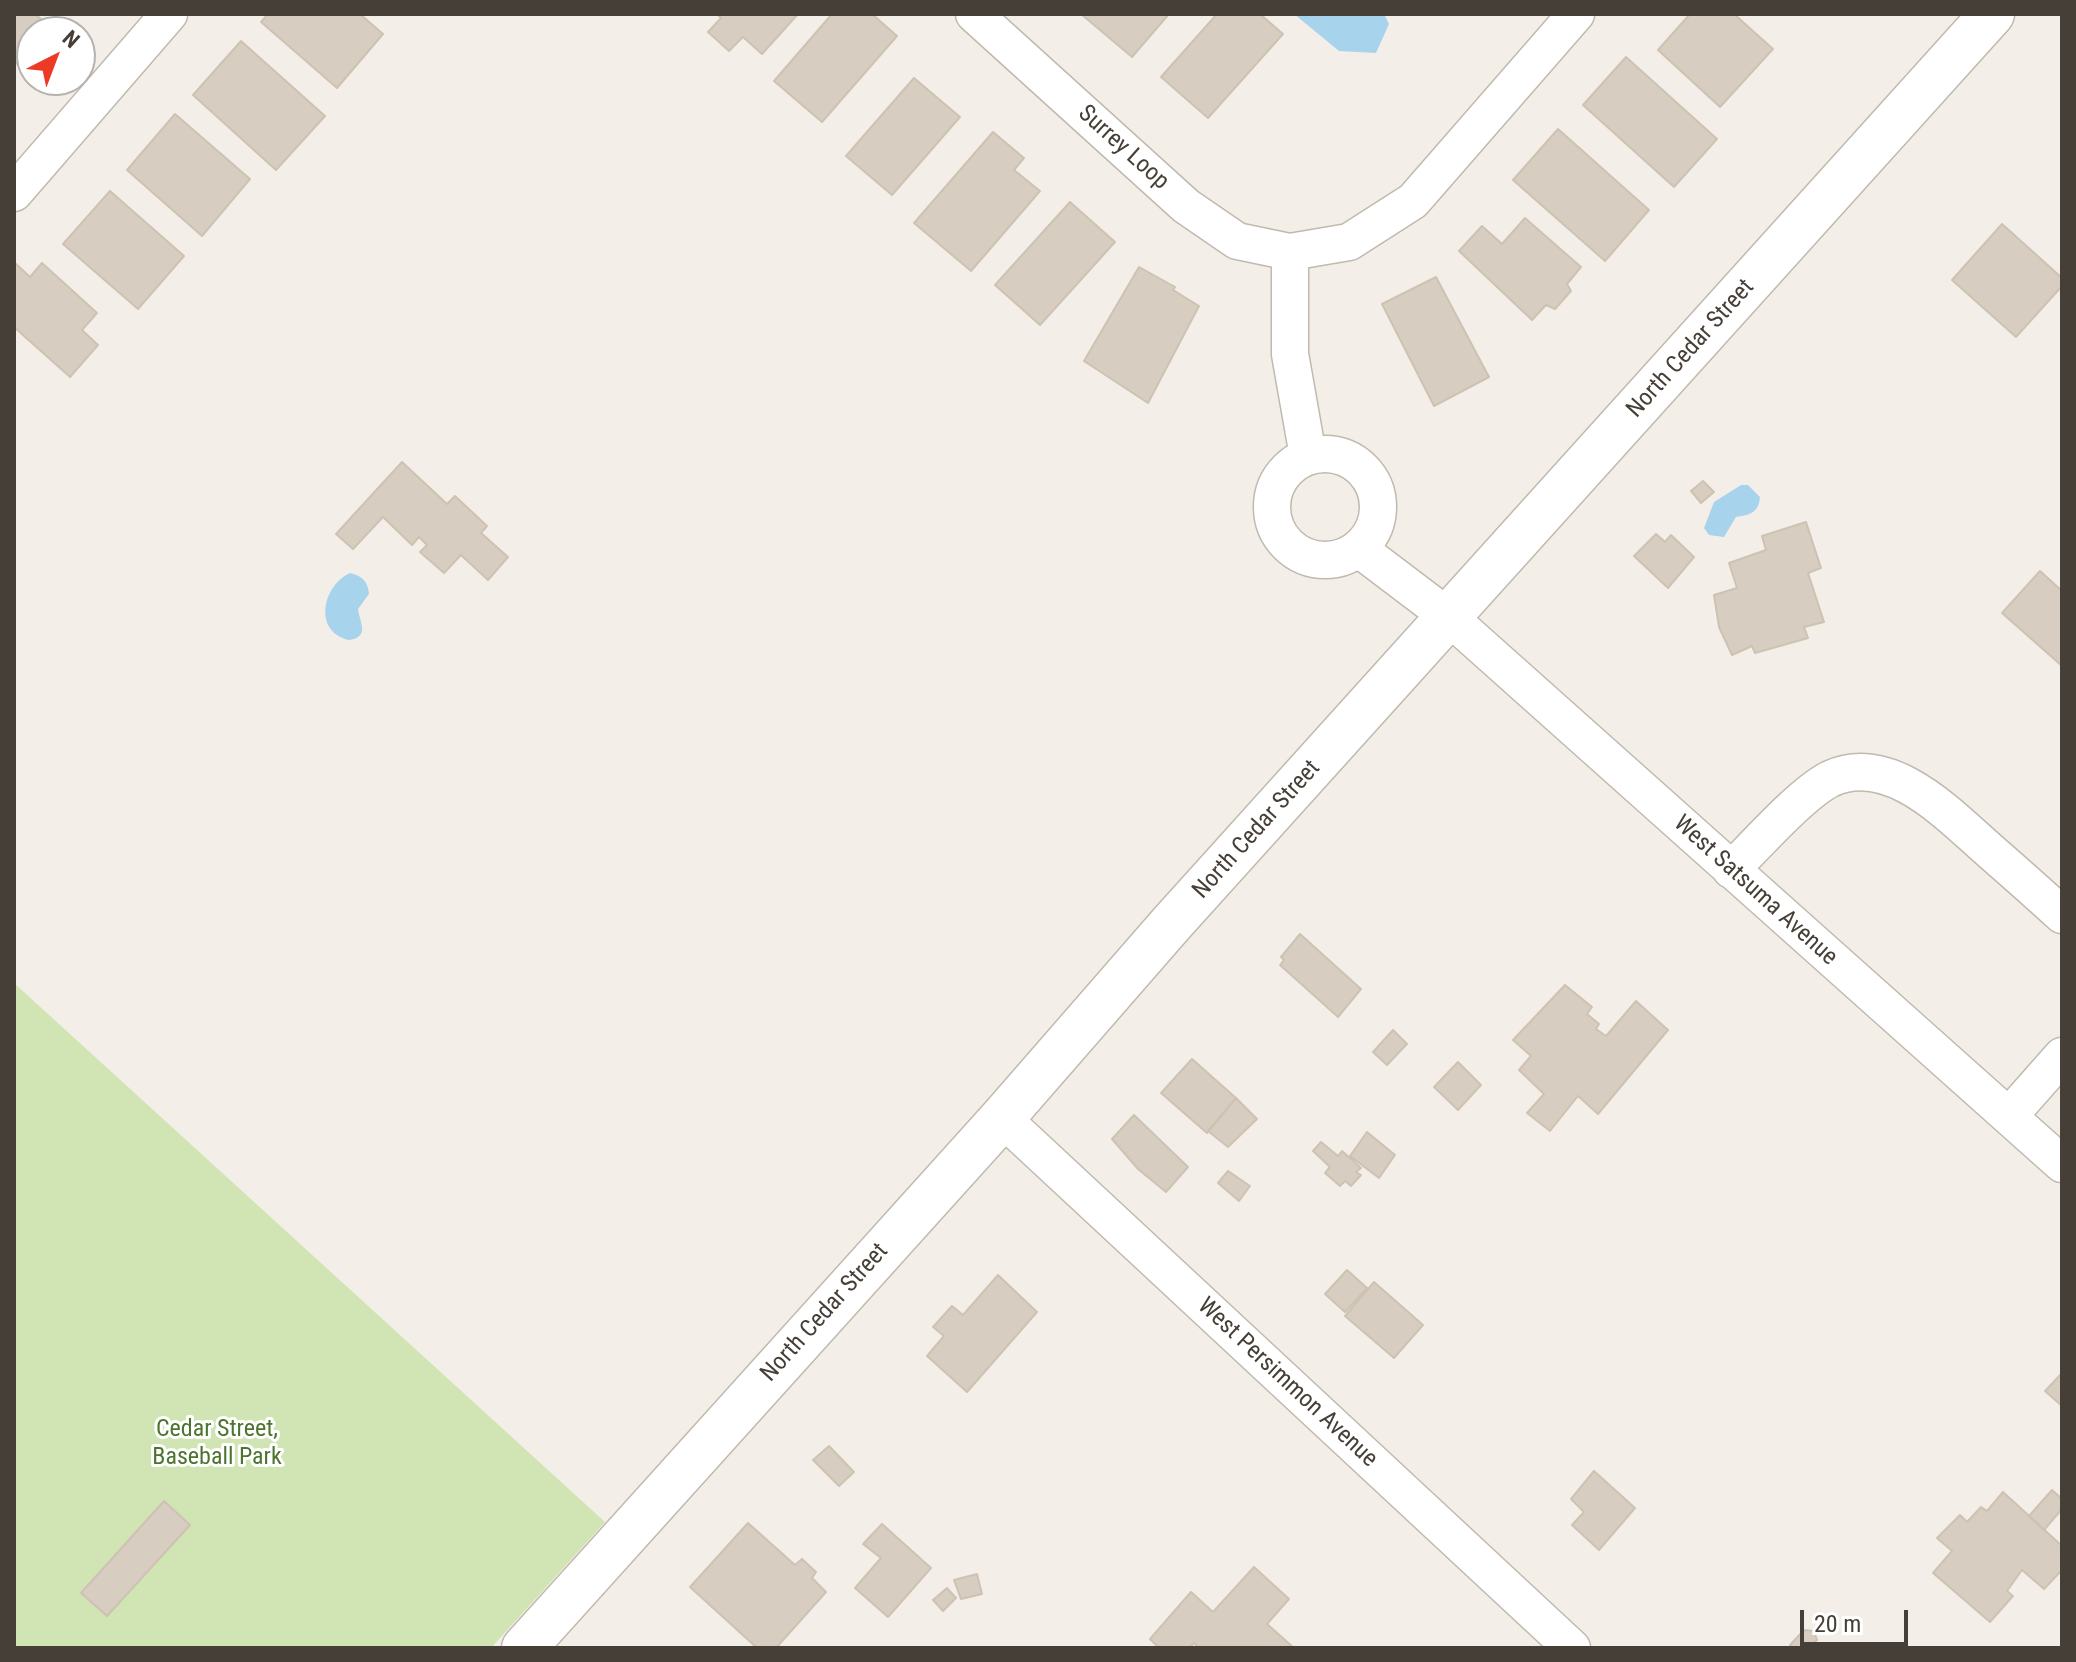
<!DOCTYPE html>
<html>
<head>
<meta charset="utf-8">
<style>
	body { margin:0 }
	#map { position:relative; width:2076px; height:1662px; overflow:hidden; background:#f3efe8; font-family:"Roboto Condensed",sans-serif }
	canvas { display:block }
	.frame { position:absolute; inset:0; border:16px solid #463f37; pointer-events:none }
	.north { position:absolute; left:16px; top:16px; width:80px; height:80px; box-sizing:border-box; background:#fff; border:2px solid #b5b2af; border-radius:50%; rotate:42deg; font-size:22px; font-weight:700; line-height:32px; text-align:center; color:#463f37 }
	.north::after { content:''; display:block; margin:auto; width:28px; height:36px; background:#ec3a26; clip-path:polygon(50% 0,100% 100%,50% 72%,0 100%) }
	.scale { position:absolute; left:1800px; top:1610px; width:108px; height:36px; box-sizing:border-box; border:4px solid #463f37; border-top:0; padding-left:10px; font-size:24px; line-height:28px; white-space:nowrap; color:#463f37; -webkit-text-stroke:6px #fff; paint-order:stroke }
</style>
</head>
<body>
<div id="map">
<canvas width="2076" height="1662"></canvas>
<div class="frame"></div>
<div class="north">N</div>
<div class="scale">20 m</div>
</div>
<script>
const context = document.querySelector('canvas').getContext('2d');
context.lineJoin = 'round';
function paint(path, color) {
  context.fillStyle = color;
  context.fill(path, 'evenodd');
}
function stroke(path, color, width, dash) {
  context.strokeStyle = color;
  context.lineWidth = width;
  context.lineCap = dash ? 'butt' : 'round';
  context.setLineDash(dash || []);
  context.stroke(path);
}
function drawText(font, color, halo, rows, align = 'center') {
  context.font = font + ' "Roboto Condensed",sans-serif';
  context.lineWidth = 6;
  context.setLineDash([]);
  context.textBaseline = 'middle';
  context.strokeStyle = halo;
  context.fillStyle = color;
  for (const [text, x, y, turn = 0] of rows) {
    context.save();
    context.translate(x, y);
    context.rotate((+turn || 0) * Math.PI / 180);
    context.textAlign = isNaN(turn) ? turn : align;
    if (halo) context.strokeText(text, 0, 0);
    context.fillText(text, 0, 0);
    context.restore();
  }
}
const green = new Path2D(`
	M14,983L605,1522L491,1648H14Z`);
const water = new Path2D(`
	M1294,14H1384L1389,24L1376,53L1339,51Z
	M1741,485H1748L1760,497C1759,513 1749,515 1736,517L1724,537L1709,535L1704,528L1714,502Z
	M350,573C362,576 368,581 369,594L358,609C360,623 370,637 349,640C313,632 322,586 350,573Z`);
const building = new Path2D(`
	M14,14H35L49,26L44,32H32V45L14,66Z
	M268,14H360L383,34L337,88L261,22Z
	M717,14H798L762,54L743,37L729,51L708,32L721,18Z
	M832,14H872L897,36L822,122L774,81Z
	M1081,14H1169L1132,57Z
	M1217,14H1260L1283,34L1208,118L1161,77Z
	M1690,14H1734L1773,49L1720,107L1658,50Z
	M241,41L325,116L276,170L193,95Z
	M1626,57L1717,139L1674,187L1583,105Z
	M914,78L960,117L892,195L846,156Z
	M175,114L250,179L202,236L127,170Z
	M1558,129L1649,210L1605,261L1513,180Z
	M993,132L1024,158L1014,170L1040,191L971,271L914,223Z
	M110,191L184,256L138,309L63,244Z
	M1070,202L1115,242L1040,325L995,285Z
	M1525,218L1581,267L1567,284L1571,291L1555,309L1546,305L1532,320L1459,251L1482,226L1502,244Z
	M2002,224L2062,278V286L2016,337L1952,280Z
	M15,263L30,277L42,263L97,313L82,330L98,345L70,377L14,327Z
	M1139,267L1175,287L1173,290L1199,306L1148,403L1084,361Z
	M1436,277L1489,377L1434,406L1382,304Z
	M402,462L447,504L455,496L487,526L481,533L508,557L488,580L461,555L444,573L420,552L427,545L419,537L412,545L383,517L353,549L336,534Z
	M1703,481L1714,492L1701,503L1691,491Z
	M1806,522L1821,568L1808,573L1824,622L1804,627L1808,638L1755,653L1752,646L1732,655L1719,627L1714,595L1737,588L1729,563L1766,550L1762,536Z
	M1656,534L1665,542L1671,535L1694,557L1668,588L1634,556Z
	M2040,571L2062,591V666L2002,613Z
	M1300,934L1361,989L1338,1017L1280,965L1284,960L1281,957Z
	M1565,985L1592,1007L1587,1014L1599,1024L1596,1029L1606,1036L1636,1001L1668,1030L1598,1114L1578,1096L1550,1131L1527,1113L1544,1094L1519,1070L1531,1056L1513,1040Z
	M1393,1030L1407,1044L1387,1065L1373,1052Z
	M1192,1059L1236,1098L1207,1133L1161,1093Z
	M1458,1062L1481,1085L1458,1110L1434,1087Z
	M1236,1098L1257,1119L1228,1147L1208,1131Z
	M1134,1115L1188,1167L1166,1192L1138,1169L1112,1139Z
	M1367,1132L1395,1155L1379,1178L1350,1156Z
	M1321,1142L1338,1156L1342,1151L1361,1168L1356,1172L1361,1175L1351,1186L1345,1181L1340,1186L1325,1173L1330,1167L1313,1151Z
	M1228,1171L1250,1186L1239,1201L1218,1183Z
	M1347,1270L1367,1288L1345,1312L1325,1294Z
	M998,1275L1037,1312L967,1392L927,1356L944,1336L933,1327L952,1306L963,1315Z
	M1374,1282L1423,1325L1394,1358L1345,1316Z
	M2061,1374H2062V1406L2045,1391Z
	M829,1446L854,1472L839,1486L813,1460Z
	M1594,1471L1635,1508L1599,1550L1572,1525L1584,1512L1571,1499Z
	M2052,1490L2062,1499V1509L2044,1530L2029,1516Z
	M2003,1492L2062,1546V1570L2044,1589L2022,1570L2007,1591L2013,1596L1990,1622L1933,1573L1952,1551L1937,1538L1960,1515L1967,1522L1981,1507L1987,1511Z
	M164,1501L190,1525L107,1616L81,1593Z
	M748,1523L795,1565L802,1559L816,1572L812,1578L826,1592L776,1648H757L690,1587Z
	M882,1524L931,1568L888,1617L855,1588L881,1558L863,1544Z
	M1254,1567L1289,1599L1267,1624L1294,1648H1199L1194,1643L1189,1648H1159L1150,1639L1191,1592L1213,1612Z
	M977,1574L982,1594L961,1599L954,1580Z
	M947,1588L956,1598L943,1611L933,1600Z
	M1804,1630L1814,1631L1817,1640L1809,1648H1794L1790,1645Z`);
const minor = new Path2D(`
	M974,14L1186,206L1237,241L1290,252L1349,242L1413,201L1576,14
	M14,193L169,14
	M1290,252V354L1308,456
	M1272 507a53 53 0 1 1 106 0a53 53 0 1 1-106 0Z
	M1359,549L1450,618L2062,1164
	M1731,870C1756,845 1801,794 1830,779C1890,751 1949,815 1989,850C2013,871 2038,893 2062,915
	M2009,1116L2062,1056
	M1002,1118L1572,1648`);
const tertiary = new Path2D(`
	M524,1648L1002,1118L1171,924L1992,14`);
const streetNames = [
	["Surrey Loop",1123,148,42],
	["North Cedar Street",1691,349,-48],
	["North Cedar Street",1257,830,-48],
	["West Satsuma Avenue",1755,891,42],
	["North Cedar Street",825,1313,-48],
	["West Persimmon Avenue",1287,1383,43]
];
const parkNames = [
	["Cedar Street,",217,1430],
	["Baseball Park",217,1458]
];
paint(green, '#d1e4b3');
paint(water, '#a8d3ec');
paint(building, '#d7cdc1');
stroke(building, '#cec2b2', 2);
stroke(minor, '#c1b9ae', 39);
stroke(tertiary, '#c1b9ae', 47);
stroke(minor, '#fff', 36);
stroke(tertiary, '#fff', 44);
drawText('24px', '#463f37', '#fff', streetNames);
drawText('24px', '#4c742e', '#fff', parkNames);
</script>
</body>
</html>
